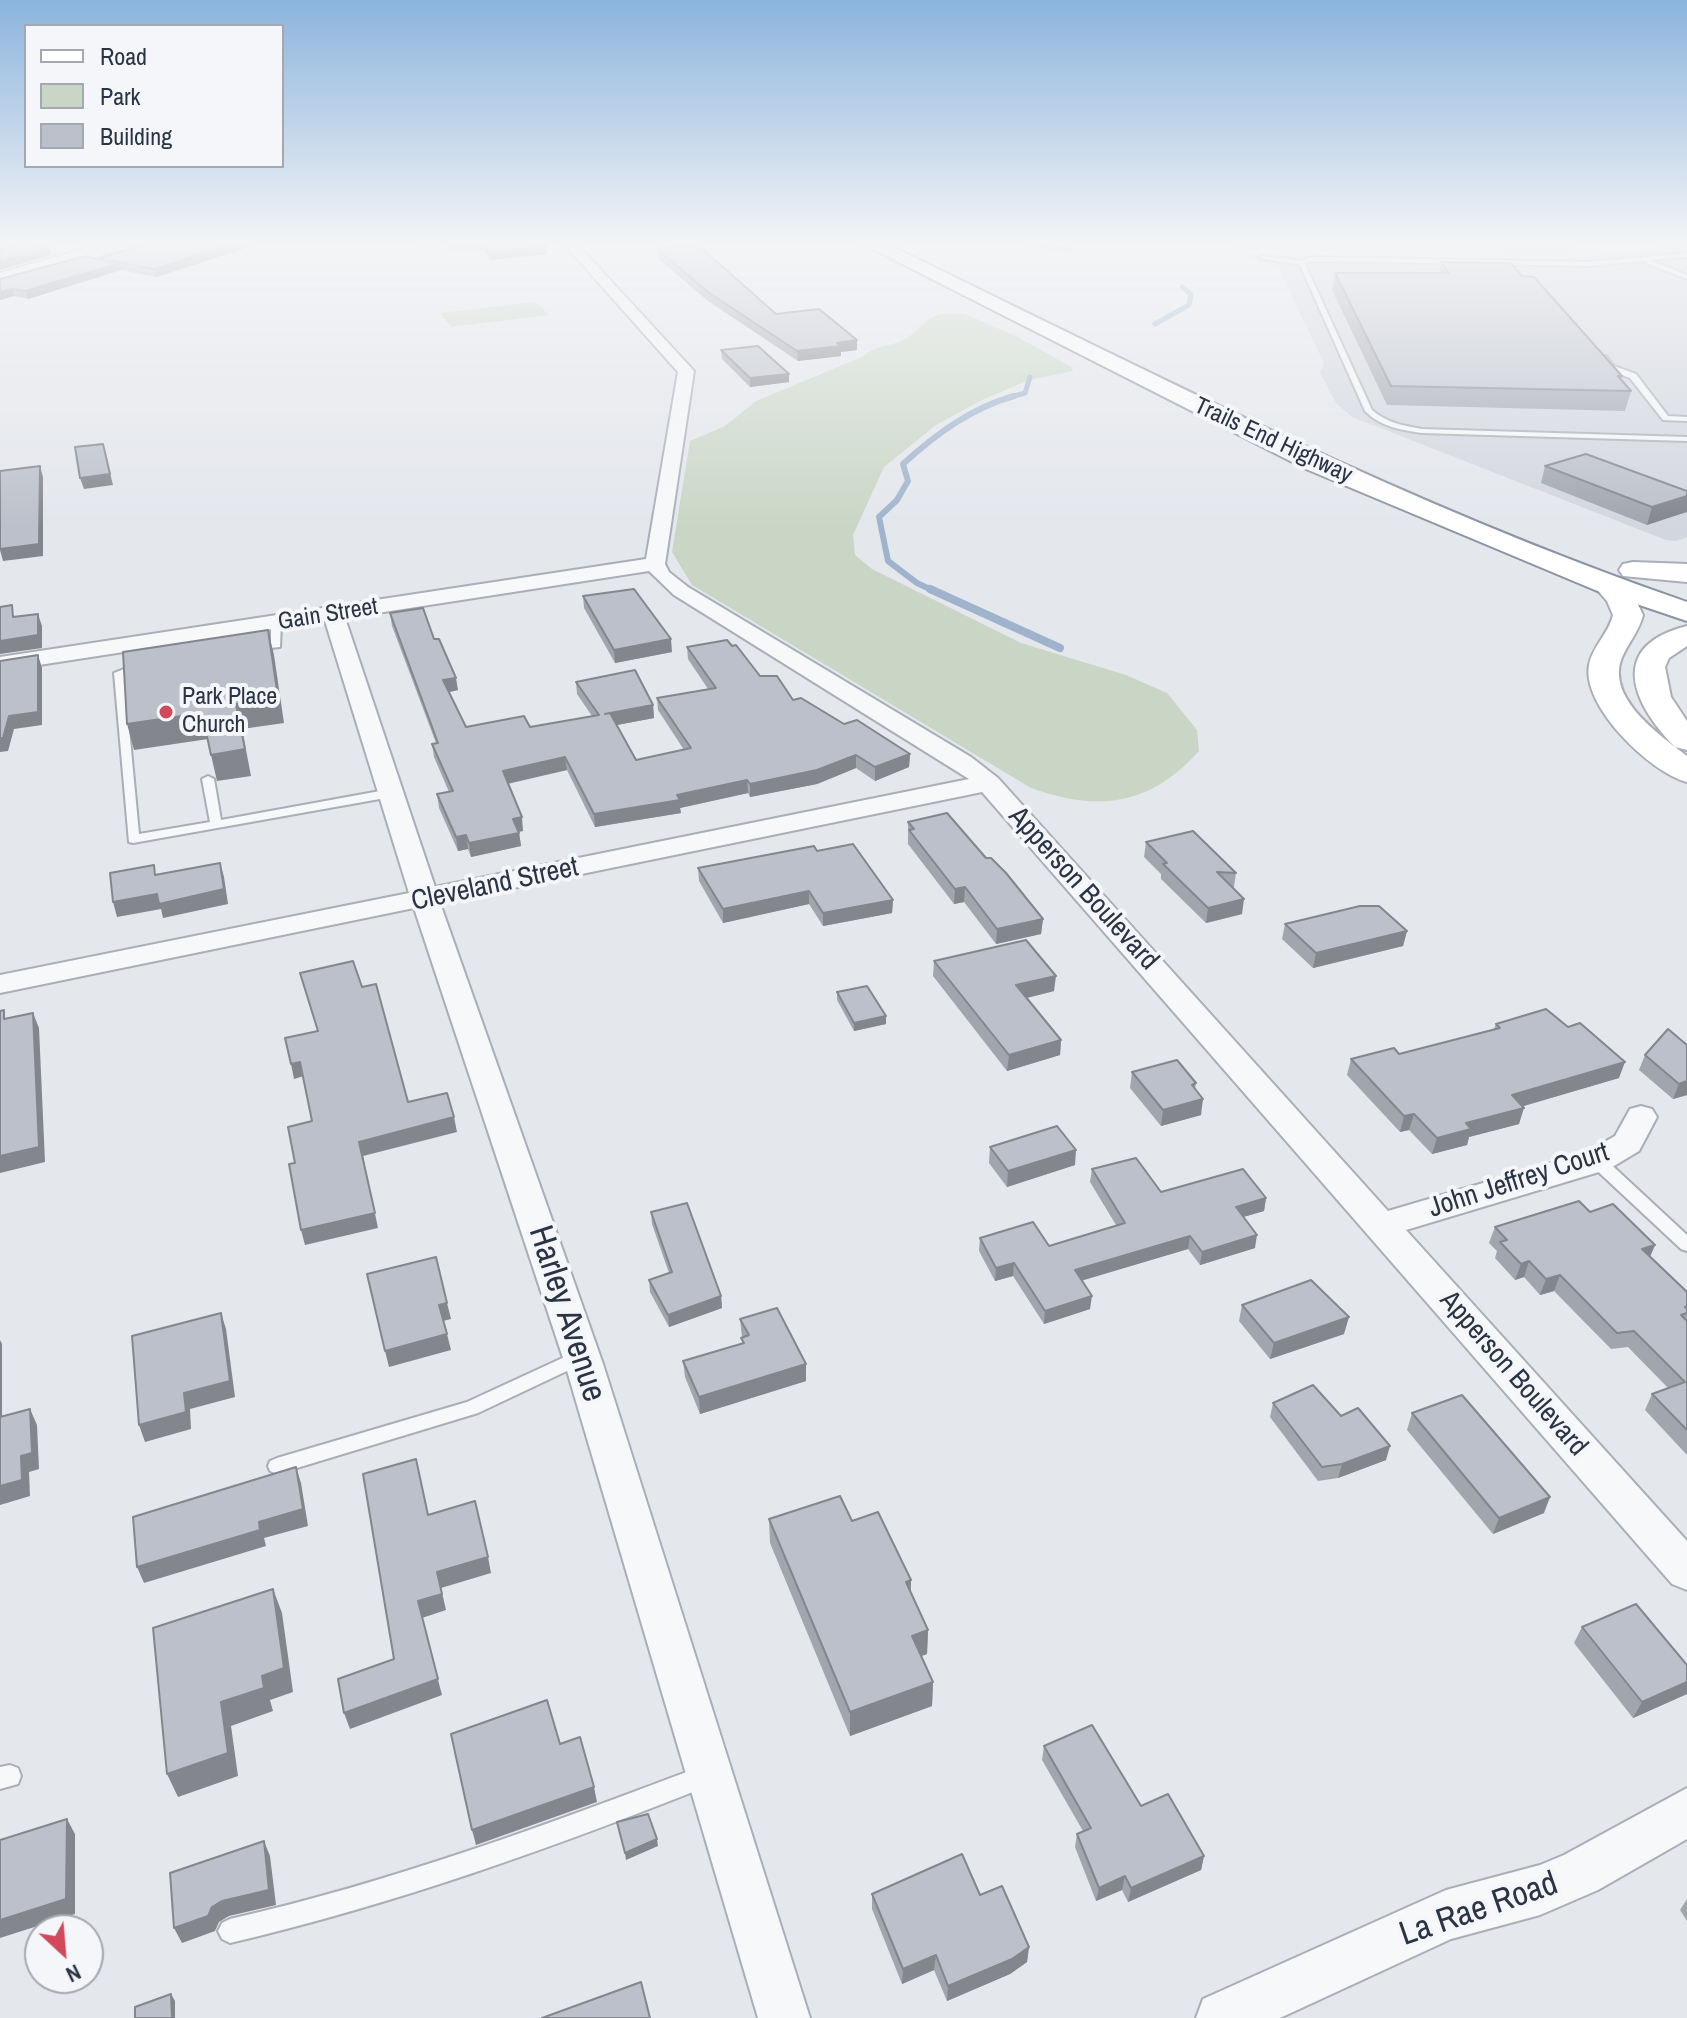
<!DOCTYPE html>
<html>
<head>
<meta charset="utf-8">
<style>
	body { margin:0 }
	#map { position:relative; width:1687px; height:2018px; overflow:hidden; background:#e4e7ec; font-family:"Archivo Narrow",sans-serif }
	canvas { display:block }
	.legend { position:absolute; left:24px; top:24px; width:260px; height:144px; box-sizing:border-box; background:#f4f6f9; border:2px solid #a4a8b1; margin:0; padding:10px 14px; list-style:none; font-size:24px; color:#2b3445 }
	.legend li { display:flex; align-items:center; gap:16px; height:40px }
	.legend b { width:40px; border:2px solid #a4a8b1 }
	.north { position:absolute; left:24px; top:1914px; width:80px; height:80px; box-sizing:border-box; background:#f4f6f9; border:2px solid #a4a8b1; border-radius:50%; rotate:154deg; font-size:22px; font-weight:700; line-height:32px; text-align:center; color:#2b3445 }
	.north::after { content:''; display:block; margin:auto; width:28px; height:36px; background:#d1495b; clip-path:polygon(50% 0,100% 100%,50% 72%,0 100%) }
</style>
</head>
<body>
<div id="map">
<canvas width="1687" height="2018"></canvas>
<ul class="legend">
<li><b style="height:10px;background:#fff"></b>Road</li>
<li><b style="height:22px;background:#c9d6c5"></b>Park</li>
<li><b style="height:22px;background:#bbc0ca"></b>Building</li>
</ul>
<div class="north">N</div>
</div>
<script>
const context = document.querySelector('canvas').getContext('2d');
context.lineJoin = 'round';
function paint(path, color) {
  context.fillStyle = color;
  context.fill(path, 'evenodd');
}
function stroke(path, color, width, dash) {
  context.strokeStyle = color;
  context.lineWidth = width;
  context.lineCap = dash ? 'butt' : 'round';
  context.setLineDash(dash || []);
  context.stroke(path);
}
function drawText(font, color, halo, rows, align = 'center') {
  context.font = font + ' "Archivo Narrow",sans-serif';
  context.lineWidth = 8;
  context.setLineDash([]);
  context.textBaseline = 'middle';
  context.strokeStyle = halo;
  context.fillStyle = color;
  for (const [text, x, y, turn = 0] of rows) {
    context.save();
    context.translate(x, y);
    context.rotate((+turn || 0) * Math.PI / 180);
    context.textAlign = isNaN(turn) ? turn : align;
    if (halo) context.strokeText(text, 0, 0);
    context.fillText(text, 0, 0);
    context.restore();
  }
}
const built = new Path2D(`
	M1687,245V537L1676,541L1666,540L1352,417L1336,403L1320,373L1324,363L1278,268L1244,255L1560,259Z`);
const green = new Path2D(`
	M1235,244H1570L1569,257L1246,250Z
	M536,302L549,315L451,327L440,313Z
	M939,314H965L1016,336L1071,367L1073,371L1029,380L982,400L936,425L884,467L853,535L855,555L872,569L1021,643L1126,675L1167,693L1197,730L1199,751C1150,806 1098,812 1031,788L692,585L672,552L690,441L725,426L756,401L864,356C876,344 894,347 907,338C920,329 924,320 939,314Z`);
const streamFar2 = new Path2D(`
	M1031,244L1071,251
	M1155,324L1189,305L1191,294L1182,287
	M1007,398L1025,393L1030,377`);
const streamFar1 = new Path2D(`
	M934,591L917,583L888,561L879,517L897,500L908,481L903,464C936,434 971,408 1014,396`);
const stream = new Path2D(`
	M930,589L1060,648`);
const lane = new Path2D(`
	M1687,253V257L1649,260L1687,275V279L1646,263V261L1590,266L1312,261L1305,264L1372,410C1387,423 1404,426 1422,429L1687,437V441L1422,433C1401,430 1381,427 1365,411L1300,265L1259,258L1262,256L1301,261L1311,257L1590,262Z
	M1600,356H1606L1614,366L1636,374L1668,416L1687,417V421L1663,420L1630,378L1608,370Z
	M276,620L281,623L280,647L251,650V646L271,643V623Z
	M139,663L143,664V668L124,675L139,834L210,822L202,779L208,776L214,779L221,820L391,789L397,793L391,797L133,843L129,842L114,673Z
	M1597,1156L1603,1157L1687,1235V1251L1681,1249L1591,1165L1589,1161L1591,1157Z
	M582,1349L588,1351L591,1356L588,1361L478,1413L277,1474L270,1471L268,1466L270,1461L277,1458L467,1402Z
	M10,1765L18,1768L21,1776L18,1784L0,1789V1767Z
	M705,1765L713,1768L716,1776L713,1784C555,1847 396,1904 230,1943L222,1939L218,1931L222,1923L230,1919C393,1882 549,1824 705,1765Z`);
const street = new Path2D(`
	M564,244H577L694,371L665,564L669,572L688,587L971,757L998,778L1388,1211L1585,1153L1615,1136L1630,1109L1641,1106L1652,1109L1657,1117L1639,1151L1609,1169L1406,1230L1687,1541V1590L1672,1584L982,792L440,903L603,1364L810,2018H758L565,1364L414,908L0,993V975L409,893L325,621L0,671V657L646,559L678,372ZM649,571L674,595L969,779L435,887L345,618Z
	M1687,1788V1839L1598,1890L1540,1915L1451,1939L1280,2018H1196L1203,1999L1446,1890L1540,1865L1564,1855Z`);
const secondary = new Path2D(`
	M101,244H130L127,248L0,285V273Z
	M1633,562L1687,564V582L1623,576L1619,570L1623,564Z
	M1606,575C1626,580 1635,597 1643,615C1639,632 1627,644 1621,660C1609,696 1651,728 1675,747C1631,702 1608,646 1687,626V646L1669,658L1665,667L1671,697L1687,721V750L1675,747L1687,756V782C1651,773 1581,706 1589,665C1592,647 1609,633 1613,615L1607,601L1592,584L1596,578Z`);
const highway = new Path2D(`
	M863,244H887C1150,372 1410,507 1687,602V621L1595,590L1306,469Z`);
const wall = new Path2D(`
	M146,244H259L156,277L121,270L28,299L14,296L0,300V279L99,259Z
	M410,244H441L431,248Z
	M447,244H544L547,254L490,260L483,250L452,251Z
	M657,249L776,314L857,350L841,352V356L798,361L708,301L657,258Z
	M1441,262L1522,276L1622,376L1621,380L1631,391L1625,411L1387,405L1332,290L1335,273H1439Z
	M721,350L789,374V382L750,387L722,359Z
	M1545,466L1687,491L1647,525L1541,483Z
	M583,596L672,652L615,663L584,608Z
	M390,613L434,639L458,690L449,692L466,727H530L592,716L577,694L576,682L653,705L654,718L617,725L636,760L684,750L658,710L657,698L708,689L688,659L687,647L760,676L793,700L910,754L909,767L875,781L856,768L817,784L750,797L748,793L680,808L681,813L595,827L567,770L508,784L523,831L519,832L521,846L471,857L468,849L458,851L439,808L437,794L449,792L434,757L432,744L436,743L392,626Z
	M908,822L986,858L1043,919L1041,934L996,944L964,902L954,904L908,844Z
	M1146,842L1236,873L1234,887H1232L1242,914L1206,923L1161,879V874L1144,857Z
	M817,851L893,900L892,913L823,926L809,904L723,923L699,881L698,868Z
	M1285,924L1407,931L1403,946L1313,968L1282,939Z
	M934,961L1054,991L1026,998L1061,1040L1060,1055L1007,1071L933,976Z
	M837,992L886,1024L854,1031L837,1000Z
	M1496,1024L1619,1078L1522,1106L1519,1124L1469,1137L1467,1145L1432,1154L1409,1130L1400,1132L1347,1075L1351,1059L1399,1054L1494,1029Z
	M1687,1045V1095L1673,1099L1639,1070L1645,1055Z
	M1132,1072L1196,1083L1195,1090L1201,1115L1161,1126L1130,1088Z
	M990,1147L1075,1165L1007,1187L989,1163Z
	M1092,1169L1161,1192L1266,1198L1264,1211L1243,1217L1255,1248L1200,1265L1188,1249L1081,1281L1090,1309L1044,1324L1013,1276L995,1281L979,1251L980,1238L1049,1246L1116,1225L1090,1182Z
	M651,1212L721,1296L722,1308L669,1327L650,1292L649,1280L669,1273L652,1224Z
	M1590,1212L1655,1245L1650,1257L1687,1292V1320H1686L1687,1321V1455L1645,1410L1652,1394L1668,1388L1628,1347L1611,1349L1554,1291L1540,1295L1524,1277L1515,1280L1495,1258L1497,1251L1489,1243L1495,1227Z
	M1242,1305L1344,1334L1270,1359L1239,1321Z
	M740,1319L806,1364V1381L700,1414L685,1377L683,1361L742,1344V1337Z
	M1273,1403L1386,1460L1338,1478L1318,1481L1270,1417Z
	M1412,1413L1544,1513L1493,1534L1407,1430Z
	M769,1519L852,1521L911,1580V1593L928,1630L927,1654L921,1656L933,1682L932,1706L850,1736L770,1543Z
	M1582,1627L1687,1665V1694L1633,1718L1574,1643Z
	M1044,1746L1141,1806L1204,1856L1201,1870L1128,1902L1122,1890L1096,1901L1075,1847L1077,1834L1083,1831L1042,1760Z
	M872,1894L980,1895L1029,1947L1027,1962L1010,1974L947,2001L934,1970L902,1984L872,1909Z
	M1687,1899V1921L1680,1910Z`);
const shadedWall = new Path2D(`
	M234,244H259L156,277L154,269Z
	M546,247L547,254L490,260L489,252Z
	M49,248L51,255L0,270V262Z
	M119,263L121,270L28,299L26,291Z
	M12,289L14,296L0,300V292Z
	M857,340V350L841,352V356L798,361L797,351L837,343Z
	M789,374V382L750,387V378Z
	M103,444L113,485L84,489L80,478Z
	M40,466L43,477V556L3,561L0,550V538Z
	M1687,496V512L1647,525L1652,507Z
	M38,614L42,626V648L0,654V641Z
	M268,630L274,655L284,723L242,729L251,776L217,781L211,755L236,704Z
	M671,639L672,652L615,663L614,650Z
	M38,655L42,668V725L14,729L8,751L0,752V738Z
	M456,678L458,690L445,693L443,680Z
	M653,705L654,718L606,727L605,714Z
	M202,713L208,739L134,750L127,724Z
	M910,754L909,767L875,781V767Z
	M856,755V768L817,784L750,797V784Z
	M565,757L567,770L505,784L503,771Z
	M747,780L748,793L680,808L681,813L595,827L594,814Z
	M522,817L523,831L515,832L513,819Z
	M519,833L521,846L471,857L469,843Z
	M466,835L468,849L458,851L456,837Z
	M220,863L224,877L228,904L163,918L161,909L117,917L113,902Z
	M965,887L964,902L954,904L955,889Z
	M809,891V904L723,923V909Z
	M1244,899L1242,914L1206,923L1208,908Z
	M893,900L892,913L823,926V913Z
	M1043,919L1041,934L996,944L997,929Z
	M1407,931L1403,946L1313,968L1316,953Z
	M1056,976L1054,991L1015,1001L1016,985Z
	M33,1013L39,1028L45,1162L0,1173V1156Z
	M886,1016V1024L854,1031V1023Z
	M1061,1040L1060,1055L1007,1071L1009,1055Z
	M300,1062L304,1076L294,1079L291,1064Z
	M1625,1062L1619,1078L1507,1111L1512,1095Z
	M1687,1081V1095L1673,1099L1679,1084Z
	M1203,1099L1201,1115L1161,1126L1163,1110Z
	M1524,1108L1519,1124L1469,1137L1467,1145L1432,1154L1437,1138L1466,1123Z
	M1414,1114L1409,1130L1400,1132L1404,1116Z
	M454,1117L457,1132L363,1156L378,1228L305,1245L301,1230L359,1142Z
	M1076,1150L1075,1165L1007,1187L1008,1171Z
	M1266,1198L1264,1211L1233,1220L1236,1207Z
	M1257,1235L1255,1248L1200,1265L1202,1252Z
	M1190,1236L1188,1249L1073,1283L1075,1270Z
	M1655,1245L1648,1261L1642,1249Z
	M1529,1261L1524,1277L1515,1280L1521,1264Z
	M1014,1263L1013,1276L995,1281L996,1268Z
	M1560,1275L1554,1291L1540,1295L1546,1279Z
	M721,1296L722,1308L669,1327L668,1315Z
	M1092,1296L1090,1309L1044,1324L1045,1311Z
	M447,1303L451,1319L443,1321L439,1305Z
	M221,1313L226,1329L235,1397L190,1409L191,1429L145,1442L139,1425L184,1393Z
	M1349,1317L1344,1334L1270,1359L1274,1343Z
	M447,1334L451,1350L389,1367L385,1351Z
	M0,1340L2,1344V1435L0,1430Z
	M806,1364V1381L700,1414L699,1397Z
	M30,1409L37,1425L39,1469L29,1472L30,1496L0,1505V1486L21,1456Z
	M1390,1446L1386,1460L1338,1478L1342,1464Z
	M296,1467L301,1483L308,1526L264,1538L266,1546L144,1583L137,1567Z
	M1550,1497L1544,1513L1493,1534L1499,1518Z
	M488,1557L491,1573L441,1588L446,1610L422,1618L442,1695L350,1729L344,1713L438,1679L418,1601L437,1572Z
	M911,1580L910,1604L906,1582Z
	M273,1589L282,1613L293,1692L270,1700L273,1711L231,1726L238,1776L178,1797L167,1774L221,1702L262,1676Z
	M928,1630L927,1654L911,1660L912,1636Z
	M933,1682L932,1706L850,1736V1712Z
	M1687,1682V1694L1633,1718L1642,1702Z
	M594,1787L597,1802L476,1845L472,1830Z
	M67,1819L75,1834V1914L0,1938V1920Z
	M657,1839L658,1846L626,1860L625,1853Z
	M264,1841L270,1856L276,1905L229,1916L219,1922L215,1931L182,1943L174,1928L212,1907Z
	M1204,1856L1201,1870L1128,1902L1131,1888Z
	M1125,1876L1122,1890L1096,1901L1099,1888Z
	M1029,1947L1027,1962L1010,1974L947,2001L948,1986Z
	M936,1955L934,1970L902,1984L903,1969Z
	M171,1994L175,2001V2018H172Z`);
const building = new Path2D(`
	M22,244H31L49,248L0,262V250Z
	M146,244H234L154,269L99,258Z
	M483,244H544L546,247L489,252Z
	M698,245L776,314L819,309L857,340L837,343L841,346L797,351L708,292L657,249Z
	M85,256L119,263L26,291L12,289L0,292V279Z
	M1441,262L1511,263L1522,276L1534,277L1622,376H1618L1631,391L1391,386L1335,273H1449Z
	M758,346L789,374L750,378L721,350Z
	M103,444L110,474L80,478L75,447Z
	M1586,454L1687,491V496L1652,507L1545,466Z
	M40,466L39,544L0,549V471Z
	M634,589L671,639L614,650L583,596Z
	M12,605L13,617L38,614V635L0,641V607Z
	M423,608L434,639H439L456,678L443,680L466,727L524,716L530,727L599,715L576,682L635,670L653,705L605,714L610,713L636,760L691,748L657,698L716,688L687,647L727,640L732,646L736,645L760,676H777L793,700L801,698L844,724L857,720L910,754L875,767L856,755L817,770L750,784L747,780L677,795L680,800L594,814L565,757L503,771L522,817L513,819L519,833L469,843L466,835L456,837L437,794L453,791L432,744L438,743L390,613Z
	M268,630L278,697L236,704L245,749L211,755L202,713L127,724L123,652Z
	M38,655V712L9,716L3,738H0V661Z
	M947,813L986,858H991L1006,873L1043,919L997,929L965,887L955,889L909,830L914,829L908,822Z
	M1193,831L1236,873L1217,872L1244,899L1208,908L1163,864L1167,863L1146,842Z
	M853,844L893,900L823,913L809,891L723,909L698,868L814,846L817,851Z
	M220,863L224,889L159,904L157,894L113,902L110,873L154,865L155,875Z
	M1360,906H1379L1407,931L1316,953L1285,924Z
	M1026,940L1056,976L1016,985L1061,1040L1009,1055L934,961Z
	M353,961L362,987L376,984L408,1102L447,1093L454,1117L359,1142L375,1213L301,1230L289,1164L295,1163L288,1127L312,1121L300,1062L291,1064L285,1038L318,1031L300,973Z
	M867,986L886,1016L854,1023L837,992Z
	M1546,1009L1568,1027L1580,1023L1625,1062L1512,1095L1524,1108L1466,1123L1471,1129L1437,1138L1414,1114L1404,1116L1351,1059L1394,1048L1399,1054L1500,1028L1496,1024Z
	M4,1010V1019L33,1013L39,1147L0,1156V1011Z
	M1668,1029L1687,1045V1081L1679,1084L1645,1055Z
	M1177,1060L1196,1083L1192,1085L1203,1099L1163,1110L1132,1072Z
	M1057,1126L1076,1150L1008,1171L990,1147Z
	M1136,1158L1161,1192L1243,1169L1266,1198L1236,1207L1257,1235L1202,1252L1190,1236L1075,1270L1092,1296L1045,1311L1014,1263L996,1268L980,1238L1033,1222L1049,1246L1125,1223L1092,1169Z
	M1579,1201L1590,1212L1613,1204L1655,1245L1642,1249L1687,1292V1306L1685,1307L1687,1309V1313L1681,1315L1687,1321V1430L1652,1394L1685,1382L1634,1331L1617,1333L1560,1275L1546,1279L1529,1261L1521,1264L1500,1242L1507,1240L1495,1227Z
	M687,1203L721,1296L668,1315L649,1280L672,1272L651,1212Z
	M436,1257L447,1303L439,1305L447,1334L385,1351L367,1274Z
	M1311,1280L1349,1317L1274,1343L1242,1305Z
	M777,1308L806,1364L699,1397L683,1361L744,1343L741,1338L749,1335L740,1319Z
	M221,1313L230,1381L184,1393L186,1412L139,1425L132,1336Z
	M1313,1385L1341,1416L1358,1408L1390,1446L1342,1464L1322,1467L1273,1403Z
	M1462,1395L1550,1497L1499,1518L1412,1413Z
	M30,1409L32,1453L21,1456L22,1480L0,1486V1417Z
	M416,1459L428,1515L475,1501L488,1557L437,1572L442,1594L418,1601L438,1679L344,1713L338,1679L394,1659L363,1474Z
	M296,1467L303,1509L259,1522L260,1530L137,1567L133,1517Z
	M840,1496L852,1521L878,1512L911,1580L906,1582L928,1630L912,1636L933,1682L850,1712L769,1519Z
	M273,1589L284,1668L262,1676L264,1688L221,1702L228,1753L167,1774L153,1628Z
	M1636,1604L1687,1665V1682L1642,1702L1582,1627Z
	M547,1700L560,1744L580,1737L594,1787L472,1830L451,1734Z
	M1092,1725L1141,1806L1168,1794L1204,1856L1131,1888L1125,1876L1099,1888L1077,1834L1091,1828L1044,1746Z
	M648,1814L657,1839L625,1853L617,1822Z
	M67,1819L66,1899L0,1920V1840Z
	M264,1841L269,1890L222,1901L212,1907L208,1916L174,1928L170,1873Z
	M962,1854L980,1895L1002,1886L1029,1947L1012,1959L948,1986L936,1955L903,1969L872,1894Z
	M641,1982L650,2018H542Z
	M171,1994L172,2018H135V2007Z`);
const markers = [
	[166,712,8,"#d1495b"]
];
const farStreetnames = [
	["Trails End Highway",1273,441,25],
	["Gain Street",328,615,-9]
];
const farPoinames = [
	["Park Place",182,698],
	["Church",182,726]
];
const streetNames = [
	["Cleveland Street",495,885,-12],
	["Apperson Boulevard",1083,889,48],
	["John Jeffrey Court",1519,1181,-18],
	["Apperson Boulevard",1513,1374,49]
];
const nearStreetnames = [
	["Harley Avenue",566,1314,72],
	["La Rae Road",1479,1910,-19]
];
paint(built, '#d2d6de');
paint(green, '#c9d6c5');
stroke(streamFar2, '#9fb4cc', 5);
stroke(streamFar1, '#9fb4cc', 6);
stroke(stream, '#9fb4cc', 8);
stroke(lane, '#a9aeb7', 4);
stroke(street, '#a9aeb7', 4);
stroke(secondary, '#a9aeb7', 4);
stroke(highway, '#8b94a3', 4);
paint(lane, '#f7f8fa');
paint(street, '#f7f8fa');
paint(secondary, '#fff');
paint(highway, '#fff');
paint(wall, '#a1a5ae');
paint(shadedWall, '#83868d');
paint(building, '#bbc0ca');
stroke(building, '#83868d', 2);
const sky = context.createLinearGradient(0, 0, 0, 527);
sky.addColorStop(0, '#8bb4dd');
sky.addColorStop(0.46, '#f3f4f6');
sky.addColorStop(1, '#f3f4f600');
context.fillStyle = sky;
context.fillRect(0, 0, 1687, 527);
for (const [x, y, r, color] of markers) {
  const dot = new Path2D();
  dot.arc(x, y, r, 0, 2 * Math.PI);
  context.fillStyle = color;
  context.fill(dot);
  stroke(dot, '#f4f6f9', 3);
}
drawText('24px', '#2b3445', '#f4f6f9', farStreetnames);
drawText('24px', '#2b3445', '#f4f6f9', farPoinames, 'left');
drawText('28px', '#2b3445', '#f4f6f9', streetNames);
drawText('34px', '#2b3445', '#f4f6f9', nearStreetnames);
</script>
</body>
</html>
